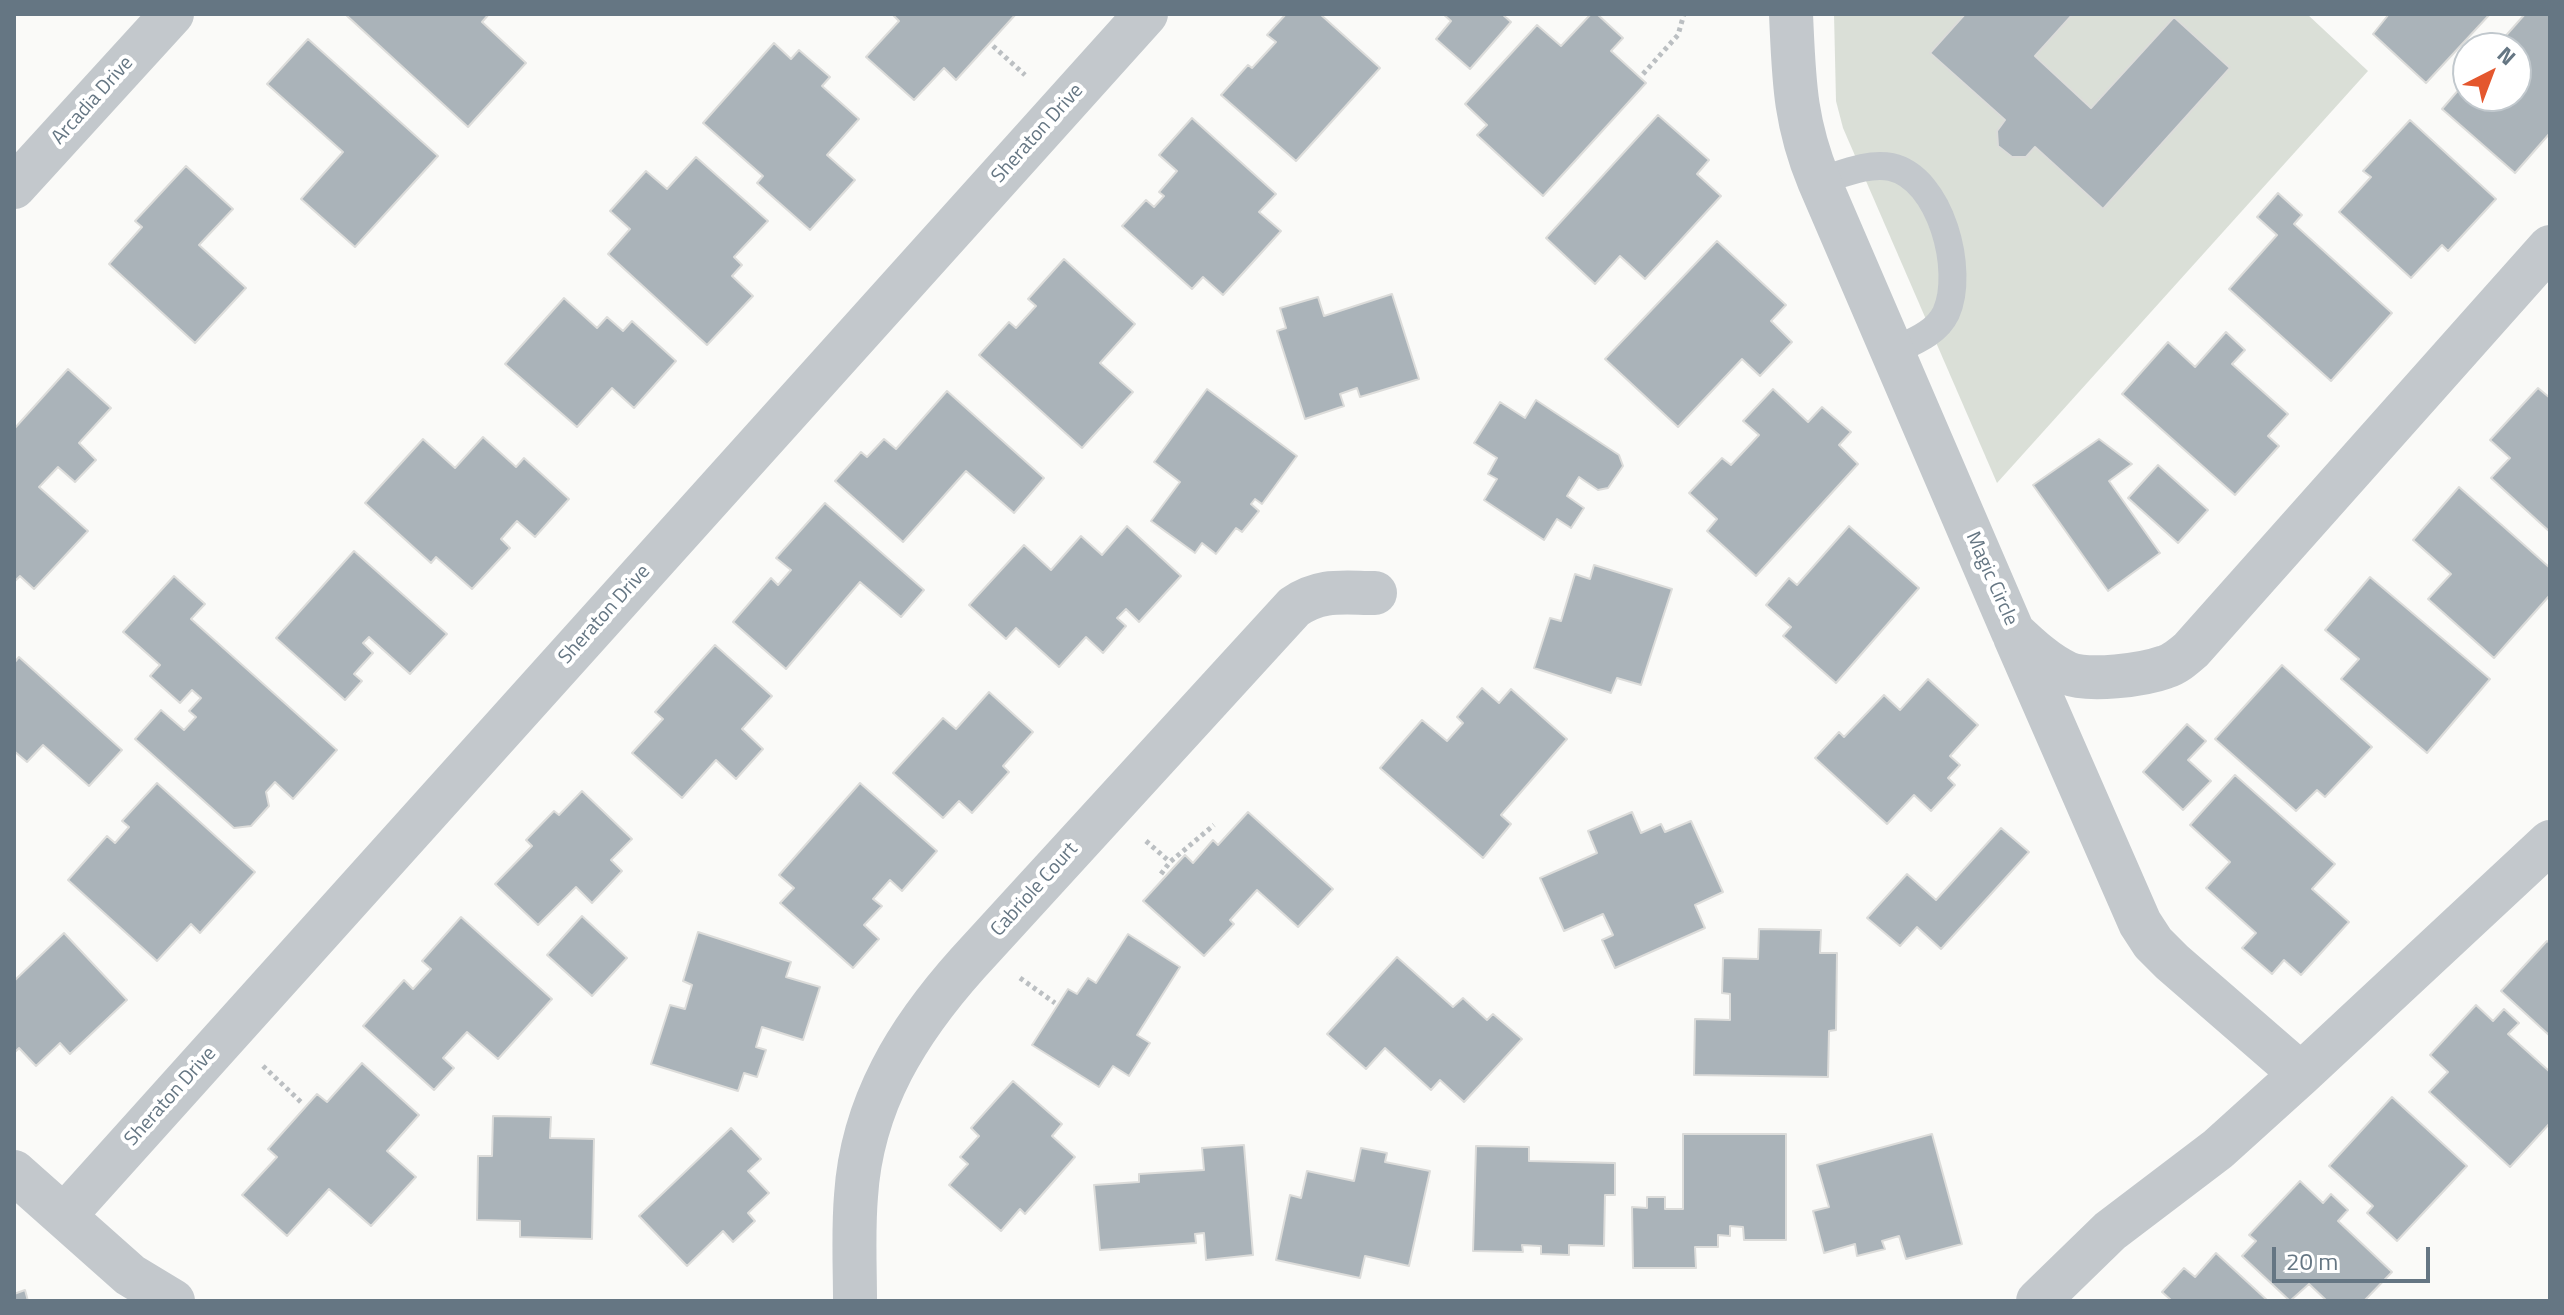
<!DOCTYPE html>
<html>
<head>
<meta charset="utf-8">
<style>
	body { margin:0 }
	#map { position:relative; width:2564px; height:1315px; overflow:hidden; background:#fafaf8; font-family:"Titillium Web",sans-serif }
	canvas { display:block }
	.frame { position:absolute; inset:0; border:16px solid #657683; pointer-events:none }
	.north { position:absolute; left:2452px; top:32px; width:80px; height:80px; box-sizing:border-box; background:#fff; border:2px solid #c1c8cd; border-radius:50%; rotate:42deg; font-size:22px; font-weight:700; line-height:32px; text-align:center; color:#657683 }
	.north::after { content:''; display:block; margin:auto; width:28px; height:36px; background:#e4572e; clip-path:polygon(50% 0,100% 100%,50% 72%,0 100%) }
	.scale { position:absolute; left:2272px; top:1247px; width:158px; height:36px; box-sizing:border-box; border:4px solid #657683; border-top:0; padding-left:10px; font-size:24px; line-height:28px; white-space:nowrap; color:#657683; -webkit-text-stroke:6px #fff; paint-order:stroke }
</style>
</head>
<body>
<div id="map">
<canvas width="2564" height="1315"></canvas>
<div class="frame"></div>
<div class="north">N</div>
<div class="scale">20 m</div>
</div>
<script>
const context = document.querySelector('canvas').getContext('2d');
context.lineJoin = 'round';
function paint(path, color) {
  context.fillStyle = color;
  context.fill(path, 'evenodd');
}
function stroke(path, color, width, dash) {
  context.strokeStyle = color;
  context.lineWidth = width;
  context.lineCap = dash ? 'butt' : 'round';
  context.setLineDash(dash || []);
  context.stroke(path);
}
function drawText(font, color, halo, rows, align = 'center') {
  context.font = font + ' "Titillium Web",sans-serif';
  context.lineWidth = 8;
  context.setLineDash([]);
  context.textBaseline = 'middle';
  context.strokeStyle = halo;
  context.fillStyle = color;
  for (const [text, x, y, turn = 0] of rows) {
    context.save();
    context.translate(x, y);
    context.rotate((+turn || 0) * Math.PI / 180);
    context.textAlign = isNaN(turn) ? turn : align;
    if (halo) context.strokeText(text, 0, 0);
    context.fillText(text, 0, 0);
    context.restore();
  }
}
const green = new Path2D(`
	M1834,14H2307L2368,71L1997,483L1843,128L1836,101Z`);
const building = new Path2D(`
	M345,14H489L482,22L526,63L468,127Z
	M892,14H1016L956,80L944,68L914,100L866,57L899,21Z
	M1286,14H1320L1380,68L1296,161L1221,95L1248,65L1252,68L1276,42L1267,35Z
	M1443,14H1502L1511,22L1470,69L1436,39L1451,21Z
	M1591,14H1597L1623,38L1611,51L1646,83L1543,196L1477,135L1487,125L1465,104L1537,25L1561,46Z
	M1965,14H2073L2035,56L2091,108L2174,17L2230,68L2103,209L2035,147L2026,157H2012L1998,146L1997,131L2005,120L1930,53Z
	M2389,14H2490L2426,83L2373,34Z
	M2525,14H2550V133L2515,173L2442,109L2468,79V96H2516V48H2495Z
	M308,39L438,156L355,247L301,199L343,152L267,84Z
	M774,43L791,59L799,50L830,77L822,86L859,119L827,155L855,180L810,230L757,183L763,176L703,123Z
	M1658,115L1709,160L1697,174L1721,196L1645,279L1620,256L1595,284L1546,238Z
	M1192,118L1276,194L1259,212L1281,231L1223,295L1203,277L1192,289L1122,226L1146,200L1154,207L1164,196L1159,192L1177,171L1159,155Z
	M2410,120L2496,199L2448,251L2442,245L2411,278L2339,212L2371,177L2363,171Z
	M696,157L768,221L734,257L742,265L732,276L753,296L707,345L608,254L630,229L610,211L646,171L667,189Z
	M186,166L233,209L199,245L246,288L195,343L109,264L142,227L135,221Z
	M2278,193L2302,215L2294,224L2392,313L2331,381L2229,289L2277,235L2257,217Z
	M1717,241L1786,305L1771,321L1792,342L1760,376L1742,359L1678,427L1605,359Z
	M1064,259L1135,324L1100,363L1133,392L1082,448L979,355L1009,322L1016,328L1036,306L1028,299Z
	M1392,294L1419,379L1360,397L1357,388L1340,394L1344,406L1305,419L1277,331L1286,328L1280,308L1318,297L1324,316Z
	M564,298L597,328L607,317L623,331L632,321L676,361L634,408L612,388L577,427L505,364Z
	M2226,332L2245,350L2232,364L2288,414L2268,436L2279,446L2235,495L2122,394L2168,342L2195,367Z
	M68,369L111,408L79,443L96,460L75,482L58,467L39,487L88,531L34,589L20,576L14,582V429Z
	M2538,388L2550,398V532L2491,478L2510,458L2490,440Z
	M1207,389L1297,456L1262,504L1255,499L1251,504L1259,511L1242,532L1236,528L1216,554L1202,543L1195,553L1151,521L1180,482L1154,462Z
	M1773,389L1808,422L1822,407L1851,432L1839,445L1858,464L1756,576L1707,531L1717,519L1689,493L1722,458L1731,465L1759,435L1743,421Z
	M947,391L1044,478L1014,513L966,471L903,542L835,481L861,452L867,457L884,439L896,449Z
	M1536,400L1619,455L1623,466L1608,488L1598,490L1579,477L1567,496L1584,508L1571,528L1557,519L1544,540L1484,500L1497,479L1488,474L1497,458L1474,443L1500,402L1525,418Z
	M483,437L516,467L524,458L569,499L535,537L517,521L501,539L510,548L472,589L436,557L431,563L365,503L423,439L455,468Z
	M2099,439L2132,464L2109,481L2160,553L2108,591L2033,485Z
	M2158,465L2208,510L2178,543L2128,498Z
	M2459,487L2550,568V595L2494,658L2428,599L2451,574L2413,540Z
	M825,503L924,590L901,617L860,582L786,669L733,622L771,578L778,585L791,570L776,558Z
	M1127,526L1181,576L1139,622L1126,609L1117,618L1126,626L1103,653L1086,637L1059,667L1016,628L1006,639L969,605L1024,545L1051,570L1081,536L1102,555Z
	M1849,526L1919,588L1836,683L1783,636L1791,627L1766,605L1789,578L1797,585Z
	M354,551L447,634L410,674L369,637L363,643L373,653L354,674L362,681L345,700L276,638Z
	M1594,565L1672,589L1641,685L1617,678L1611,693L1534,668L1550,618L1561,621L1575,574L1590,579Z
	M174,576L205,604L191,619L337,750L293,799L275,782L266,792L269,806L251,826L234,828L135,739L161,710L184,730L196,717L189,711L201,698L192,690L180,703L150,676L160,665L123,632Z
	M2370,577L2490,679L2427,753L2341,679L2359,659L2325,630Z
	M715,645L772,696L742,729L763,749L736,779L716,760L682,798L632,753L663,719L655,712Z
	M19,657L122,750L89,786L43,745L27,762L14,751V663Z
	M2282,665L2372,747L2325,797L2317,790L2296,811L2215,739Z
	M1928,679L1978,725L1950,756L1960,765L1948,778L1955,785L1931,811L1914,795L1887,824L1815,758L1839,732L1844,737L1884,695L1900,710Z
	M1482,688L1499,703L1511,689L1567,739L1501,815L1511,824L1483,858L1380,768L1422,720L1447,741L1463,723L1457,717Z
	M989,692L1033,732L1003,766L1009,772L972,813L959,801L943,818L893,773L943,718L956,729Z
	M2187,724L2206,741L2188,760L2211,781L2183,810L2143,772Z
	M2235,775L2335,864L2312,889L2349,922L2301,975L2284,960L2272,974L2242,948L2256,933L2206,888L2230,862L2190,825Z
	M157,783L255,872L200,933L191,924L157,961L68,880L107,836L115,843L129,827L122,821Z
	M860,783L937,851L902,891L890,880L873,899L882,906L864,925L879,939L853,968L780,903L794,888L779,875Z
	M582,791L632,839L611,860L622,871L592,903L576,887L538,925L495,884L532,846L526,840L554,811L559,815Z
	M1248,812L1333,889L1298,927L1257,890L1230,920L1234,924L1204,956L1143,901L1185,855L1193,863L1213,840L1218,845Z
	M1632,812L1641,833L1661,824L1665,832L1691,821L1723,892L1695,905L1705,928L1615,968L1602,940L1613,935L1603,914L1564,931L1540,878L1597,853L1588,831Z
	M2001,828L2029,852L1941,949L1917,927L1900,946L1867,918L1907,874L1936,900Z
	M582,916L627,958L592,996L547,955Z
	M461,917L552,999L498,1059L467,1032L443,1058L454,1068L434,1090L363,1026L404,980L413,989L431,969L422,961Z
	M1759,929L1821,930L1820,953H1837L1836,1030L1829,1031L1828,1077L1694,1075L1695,1019L1730,1020V994L1722,993L1723,958L1758,959Z
	M698,932L791,962L786,977L820,987L803,1040L762,1027L756,1047L766,1050L757,1077L744,1073L738,1091L651,1064L670,1005L685,1009L692,985L683,981Z
	M64,933L127,1000L70,1054L60,1043L36,1066L19,1048L14,1053V981Z
	M1128,934L1180,967L1137,1035L1150,1043L1129,1076L1113,1066L1099,1087L1032,1045L1068,989L1077,994L1088,978L1096,983Z
	M2547,941L2550,943V1036L2501,991Z
	M1397,957L1453,1007L1463,998L1487,1020L1493,1014L1522,1039L1464,1102L1440,1080L1431,1090L1385,1048L1366,1069L1327,1034Z
	M2476,1005L2493,1021L2504,1009L2519,1023L2508,1034L2550,1072V1123L2510,1167L2429,1092L2448,1072L2430,1055Z
	M362,1063L419,1115L387,1151L416,1177L371,1226L329,1189L287,1236L242,1195L277,1157L268,1149L317,1094L327,1102Z
	M1013,1081L1062,1124L1052,1136L1075,1157L1025,1214L1020,1209L1001,1231L949,1185L968,1164L960,1157L979,1136L971,1128Z
	M2392,1097L2467,1166L2397,1241L2367,1213L2373,1206L2329,1166Z
	M493,1116L551,1117L550,1138L594,1139L592,1239L520,1237V1221L477,1220L478,1156H492Z
	M731,1128L761,1159L748,1171L769,1193L748,1213L755,1221L733,1242L723,1231L687,1266L639,1216Z
	M1683,1134H1786V1240H1744L1743,1227L1730,1226V1236L1718,1235V1247H1695L1696,1268H1633L1632,1207L1647,1208V1197H1665V1209H1683Z
	M1932,1134L1962,1244L1906,1259L1899,1236L1882,1241L1885,1249L1857,1256L1855,1244L1824,1253L1813,1211L1829,1207L1817,1165Z
	M1244,1145L1253,1255L1206,1260L1204,1233L1195,1234L1196,1243L1100,1250L1094,1185L1139,1182V1174L1204,1170L1202,1148Z
	M1476,1146L1529,1147V1161L1615,1163V1195H1605L1604,1246L1569,1245V1255L1541,1254V1246L1522,1245L1523,1252L1473,1251Z
	M1361,1148L1387,1153L1385,1162L1430,1171L1409,1266L1365,1256L1360,1278L1276,1260L1290,1195L1301,1198L1307,1171L1354,1181Z
	M2300,1181L2323,1203L2331,1194L2348,1210L2338,1221L2392,1272L2364,1301H2327L2309,1284L2290,1301L2242,1256L2256,1241L2249,1235Z
	M2216,1253L2268,1301H2172L2162,1292L2184,1268L2195,1277Z
	M25,1290L28,1301H14V1294Z`);
const path = new Path2D(`
	M993,46L1025,75
	M1643,74L1678,35L1684,14
	M1146,841L1170,862
	M1161,874L1170,862L1214,825
	M1020,978L1055,1003
	M263,1066L303,1104`);
const service = new Path2D(`
	M1819,181C1840,175 1868,162 1891,167C1941,178 1965,271 1946,313C1936,334 1912,342 1892,352`);
const minor = new Path2D(`
	M1791,14C1794,78 1794,120 1819,181L2013,632C2029,647 2047,664 2067,673C2089,682 2143,675 2165,667C2175,664 2183,657 2191,650L2550,247
	M14,187L172,14
	M2015,637L2140,923L2153,943L2172,962L2301,1074L2550,842
	M14,1172L130,1275L173,1301
	M64,1216L1146,14
	M855,1301C855,1266 853,1231 856,1196C862,1103 908,1030 968,963L1294,607C1321,588 1344,593 1375,593
	M2038,1301L2110,1231L2218,1149L2301,1074`);
const streetNames = [
	["Arcadia Drive",93,101,-48],
	["Sheraton Drive",1038,134,-48],
	["Magic Circle",1991,579,66],
	["Sheraton Drive",605,615,-48],
	["Cabriole Court",1035,890,-48],
	["Sheraton Drive",171,1097,-48]
];
paint(green, '#dadfd7');
paint(building, '#aab3b9');
stroke(building, '#dcdcda', 2);
stroke(path, '#bbbfc2', 5, [4, 4]);
stroke(service, '#c3c8cc', 28);
stroke(minor, '#c3c8cc', 44);
drawText('20px', '#657683', '#fff', streetNames);
</script>
</body>
</html>
